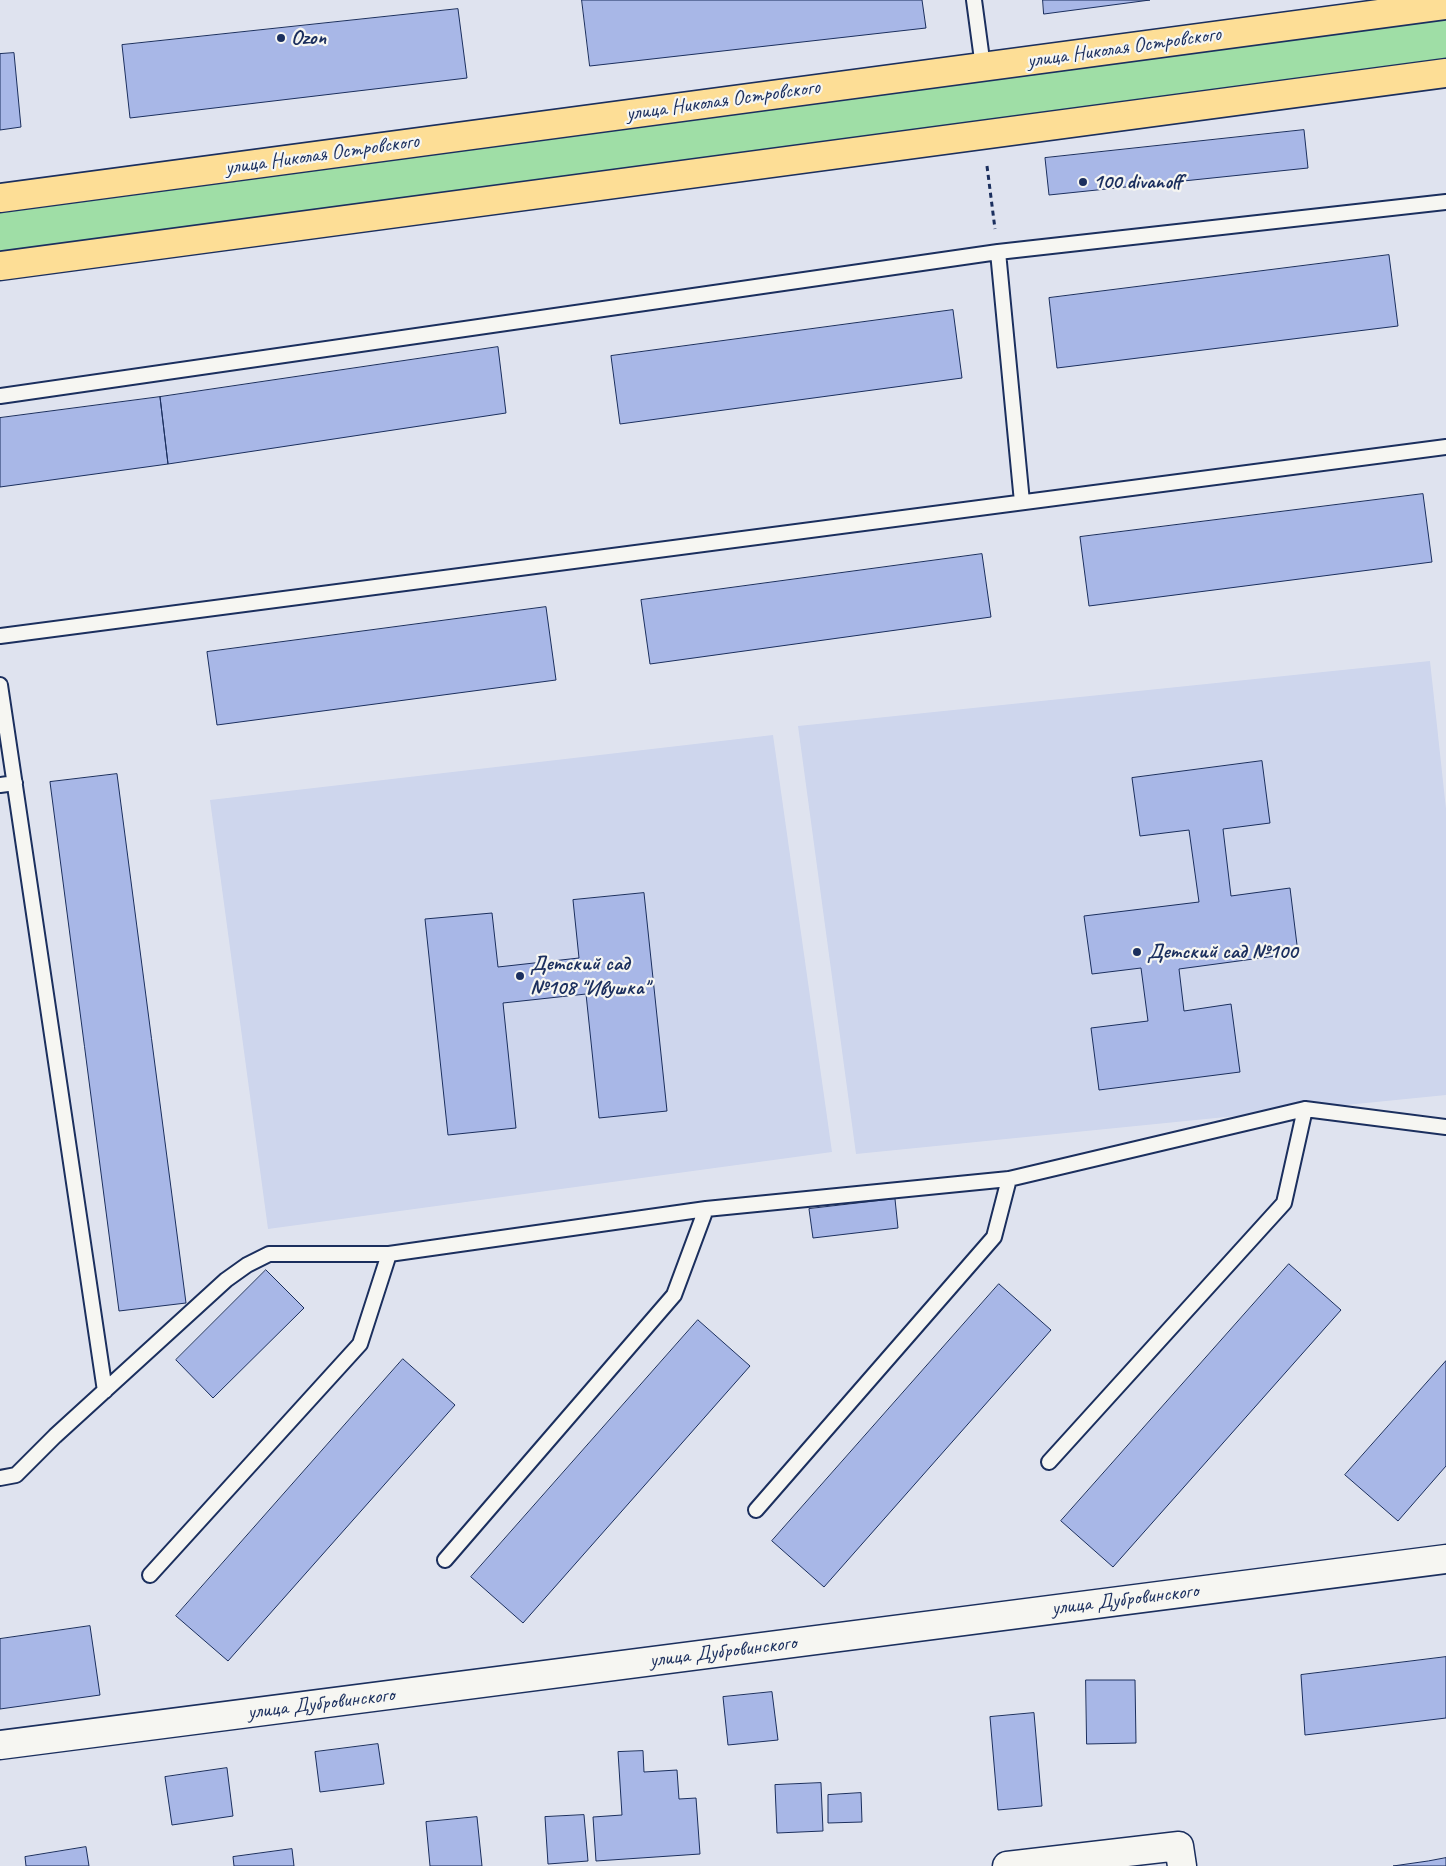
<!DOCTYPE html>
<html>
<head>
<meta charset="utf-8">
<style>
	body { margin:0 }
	canvas { display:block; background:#dfe3ef }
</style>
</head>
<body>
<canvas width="1446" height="1866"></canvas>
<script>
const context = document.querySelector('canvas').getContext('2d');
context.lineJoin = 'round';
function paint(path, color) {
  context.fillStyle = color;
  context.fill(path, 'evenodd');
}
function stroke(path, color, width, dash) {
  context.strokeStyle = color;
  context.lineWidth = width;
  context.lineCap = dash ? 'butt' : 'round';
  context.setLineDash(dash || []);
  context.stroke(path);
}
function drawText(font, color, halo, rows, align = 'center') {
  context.font = font + ' Caveat,sans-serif';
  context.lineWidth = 4.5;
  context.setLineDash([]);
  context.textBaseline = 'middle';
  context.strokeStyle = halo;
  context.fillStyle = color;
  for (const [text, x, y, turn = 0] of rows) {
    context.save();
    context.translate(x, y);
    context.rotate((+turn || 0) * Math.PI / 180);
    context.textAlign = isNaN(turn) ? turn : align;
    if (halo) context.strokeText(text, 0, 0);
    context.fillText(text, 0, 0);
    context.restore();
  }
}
const built = new Path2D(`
	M1430,661L1446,809V1095L856,1154L798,726Z
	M773,735L832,1152L268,1229L210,800Z`);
const green = new Path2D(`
	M1446,20V61L0,252V213Z`);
const building = new Path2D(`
	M582,0H922L926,28L590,66Z
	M1043,0H1150L1044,14Z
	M458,9L467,78L130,118L122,45Z
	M14,53L21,127L0,130V54Z
	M1304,130L1308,168L1049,195L1045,158Z
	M1389,255L1398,326L1057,368L1049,298Z
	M953,310L962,378L620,424L611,356Z
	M498,347L506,413L168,464L160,397Z
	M160,397L168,464L0,487V418Z
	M1423,494L1432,562L1089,606L1080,537Z
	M982,554L991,617L650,664L641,600Z
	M546,607L556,680L217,725L207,652Z
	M1262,761L1270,823L1223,829L1231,896L1290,888L1298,953L1179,969L1184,1011L1231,1004L1240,1072L1099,1090L1091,1028L1148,1021L1141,968L1092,974L1084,916L1199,902L1189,830L1140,836L1132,778Z
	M117,774L186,1303L119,1311L50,782Z
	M644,893L667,1111L599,1118L586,994L503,1003L516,1128L448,1135L425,919L492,913L498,967L579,958L573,900Z
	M895,1199L898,1228L813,1238L809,1209Z
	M1289,1264L1341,1310L1113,1567L1061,1521Z
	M266,1270L304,1308L213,1398L176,1360Z
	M999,1284L1051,1330L824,1587L772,1541Z
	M698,1320L750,1366L523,1623L471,1577Z
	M403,1359L455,1405L228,1661L176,1616Z
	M1446,1361V1466L1398,1521L1345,1475Z
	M90,1626L100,1695L0,1709V1639Z
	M1446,1657V1718L1305,1735L1301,1675Z
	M1086,1680H1135L1136,1743L1087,1744Z
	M772,1692L778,1740L728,1745L723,1697Z
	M1034,1713L1042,1806L998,1810L990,1717Z
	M378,1744L384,1784L320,1792L315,1752Z
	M643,1751L644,1772L677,1770L679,1799L696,1798L700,1854L596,1861L593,1817L622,1815L618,1752Z
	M227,1768L233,1816L172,1825L165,1777Z
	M821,1783L823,1831L777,1833L775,1785Z
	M861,1793L862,1822L828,1823V1795Z
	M584,1815L588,1861L548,1864L545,1817Z
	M477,1817L482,1866H430L426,1822Z
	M86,1847L89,1866H26L25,1857Z
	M292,1849L294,1866H234L233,1857Z
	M1446,1858V1866H1393L1428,1861Z`);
const path = new Path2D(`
	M987,166L995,229`);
const lane = new Path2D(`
	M974,0L983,67
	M998,252L1022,502
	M0,396L998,252L1446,202
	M0,636L1446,447
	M0,685L105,1391
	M0,785L15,783
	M1049,1462L1284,1203L1305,1109
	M0,1478L16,1475L55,1436L226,1280L247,1265L269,1254H389L706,1209L1009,1179L1305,1109L1446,1127
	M756,1510L994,1237L1009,1179
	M445,1560L674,1295L706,1209
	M150,1575L360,1344L389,1254`);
const street = new Path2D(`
	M0,1745L1446,1559
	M1007,1866L1179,1846L1182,1866`);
const primary = new Path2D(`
	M0,198L1446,5
	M0,266L1446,73`);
const markers = [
	[281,38,5,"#1b2f5e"],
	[1083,182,5,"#1b2f5e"],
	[1137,952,5,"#1b2f5e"],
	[520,976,5,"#1b2f5e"]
];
const poiNames = [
	["Ozon",291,38],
	["100 divanoff",1093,182],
	["Детский сад №100",1147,952],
	["Детский сад",530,964],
	["№108 \"Ивушка\"",530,988]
];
const streetNames = [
	["улица Николая Островского",1124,48,-8],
	["улица Николая Островского",723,101,-8],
	["улица Николая Островского",322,155,-8],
	["улица Дубровинского",1125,1600,-7],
	["улица Дубровинского",723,1652,-7],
	["улица Дубровинского",321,1704,-7]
];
paint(built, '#ced6ed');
paint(green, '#9fdea6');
paint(building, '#a8b7e7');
stroke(building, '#1b2f5e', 1);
stroke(lane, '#1b2f5e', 18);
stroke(street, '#1b2f5e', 31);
stroke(primary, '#1b2f5e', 31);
stroke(path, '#1b2f5e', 3, [5, 4]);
stroke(lane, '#f6f6f2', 14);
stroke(street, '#f6f6f2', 28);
stroke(primary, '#fdde96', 28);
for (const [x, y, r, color] of markers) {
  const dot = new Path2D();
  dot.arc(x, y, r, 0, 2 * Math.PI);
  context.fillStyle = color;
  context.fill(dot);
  stroke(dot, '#f6f6f2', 2);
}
drawText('bold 21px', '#1b2f5e', '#f6f6f2', poiNames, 'left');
drawText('21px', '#1b2f5e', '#f6f6f2', streetNames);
</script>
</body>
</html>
